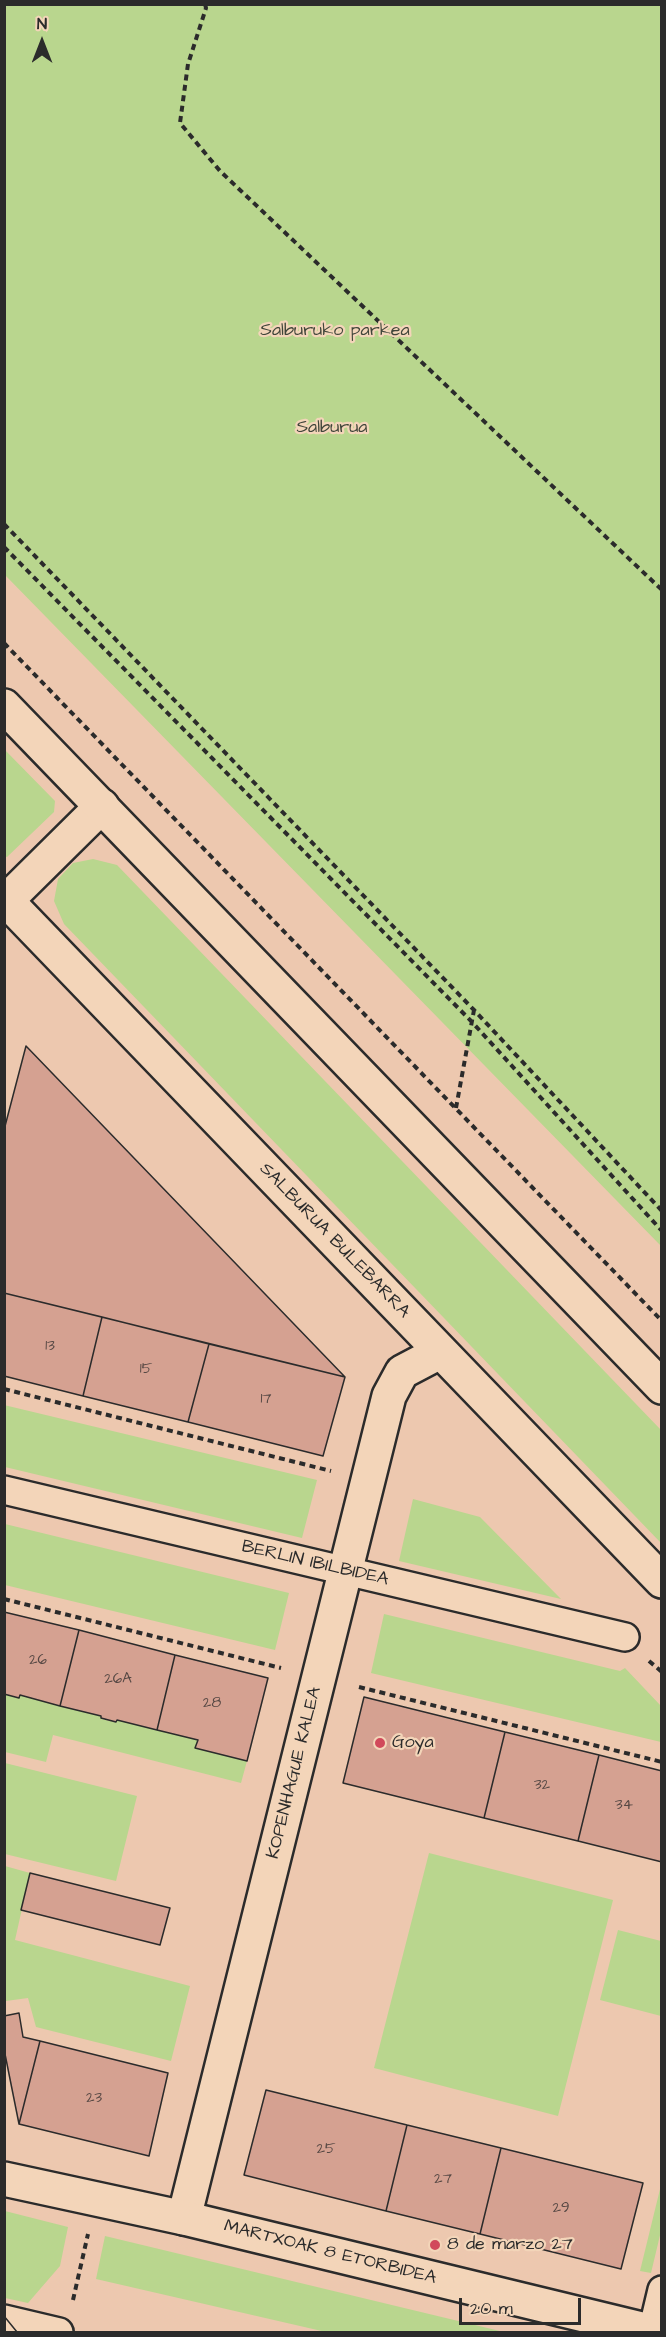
<!DOCTYPE html>
<html>
<head>
<meta charset="utf-8">
<style>
	body { margin:0 }
	#map { position:relative; width:666px; height:2337px; overflow:hidden; background:#edc8af; font-family:"Architects Daughter",sans-serif }
	canvas { display:block }
	.frame { position:absolute; inset:0; border:6px solid #2b2b2b; pointer-events:none }
	.north { position:absolute; left:12px; top:12px; width:60px; height:60px; -webkit-text-stroke:4px #f3d5b9; paint-order:stroke; rotate:0deg; font-size:16px; font-weight:700; line-height:24px; text-align:center; color:#2b2b2b }
	.north::after { content:''; display:block; margin:auto; width:21px; height:27px; background:#2b2b2b; clip-path:polygon(50% 0,100% 100%,50% 72%,0 100%) }
	.scale { position:absolute; left:459px; top:2298px; width:122px; height:27px; box-sizing:border-box; border:3px solid #2b2b2b; border-top:0; padding-left:8px; font-size:18px; line-height:21px; white-space:nowrap; color:#2b2b2b; -webkit-text-stroke:4px #f3d5b9; paint-order:stroke }
</style>
</head>
<body>
<div id="map">
<canvas width="666" height="2337"></canvas>
<div class="frame"></div>
<div class="north">N</div>
<div class="scale">20 m</div>
</div>
<script>
const context = document.querySelector('canvas').getContext('2d');
context.lineJoin = 'round';
function paint(path, color) {
  context.fillStyle = color;
  context.fill(path, 'evenodd');
}
function stroke(path, color, width, dash) {
  context.strokeStyle = color;
  context.lineWidth = width;
  context.lineCap = dash ? 'butt' : 'round';
  context.setLineDash(dash || []);
  context.stroke(path);
}
function drawText(font, color, halo, rows, align = 'center') {
  context.font = font + ' "Architects Daughter",sans-serif';
  context.lineWidth = 4.5;
  context.setLineDash([]);
  context.textBaseline = 'middle';
  context.strokeStyle = halo;
  context.fillStyle = color;
  for (const [text, x, y, turn = 0] of rows) {
    context.save();
    context.translate(x, y);
    context.rotate((+turn || 0) * Math.PI / 180);
    context.textAlign = isNaN(turn) ? turn : align;
    if (halo) context.strokeText(text, 0, 0);
    context.fillText(text, 0, 0);
    context.restore();
  }
}
const green = new Path2D(`
	M5,4L661,5V1246L5,575Z
	M4,749L55,801L54,812L7,857L4,856Z
	M93,859L117,865L661,1430V1543L64,924L54,901L58,879L73,863Z
	M4,1405L317,1480L302,1538L5,1467Z
	M413,1499L480,1517L561,1599L399,1561Z
	M5,1524L289,1593L275,1650L5,1585Z
	M384,1614L620,1671L625,1668L661,1706V1742L371,1673Z
	M5,1694L19,1698L20,1695L101,1716V1719L115,1722L117,1720L198,1740L196,1748L247,1761L241,1783L53,1735L46,1762L5,1752Z
	M5,1763L137,1796L116,1881L5,1854Z
	M429,1853L613,1900L558,2116L374,2068Z
	M5,1866L30,1873L15,1940L190,1986L171,2061L36,2027L28,1998L6,2001Z
	M618,1930L661,1941V2016L600,2000Z
	M661,2185V2231L651,2273L640,2271Z
	M5,2211L68,2227L60,2266L28,2303L5,2298Z
	M105,2236L504,2332H326L96,2279Z`);
const building = new Path2D(`
	M26,1046L345,1377L4,1293V1130Z
	M4,1293L102,1317L83,1396L4,1376Z
	M102,1317L209,1344L188,1422L83,1396Z
	M209,1344L345,1377L323,1456L188,1422Z
	M4,1612L79,1630L60,1706L20,1695L19,1698L4,1694Z
	M79,1630L175,1655L157,1730L117,1720L116,1722L101,1718V1716L60,1706Z
	M175,1655L268,1678L247,1761L195,1748L198,1740L157,1730Z
	M364,1697L505,1732L484,1818L343,1783Z
	M505,1732L599,1755L578,1841L484,1818Z
	M599,1755L662,1771V1862L578,1841Z
	M30,1873L170,1908L160,1945L21,1910Z
	M19,2013L23,2037L40,2041L19,2124L4,2049V2016Z
	M40,2041L168,2073L149,2156L19,2124Z
	M266,2090L407,2125L386,2211L244,2175Z
	M407,2125L501,2148L480,2234L386,2211Z
	M501,2148L643,2183L621,2269L480,2234Z`);
const path = new Path2D(`
	M205,4L206,8L188,64L180,123L220,171L662,590
	M4,524L474,1010L662,1211
	M4,547L472,1022L662,1231
	M4,643L662,1321
	M456,1108L474,1010
	M4,1389L331,1471
	M4,1599L281,1668
	M649,1661L662,1672
	M359,1687L662,1762
	M73,2300L88,2234`);
const pedestrian = new Path2D(`
	M4,1490L625,1637
	M4,2319L59,2332
	M652,2332L662,2290`);
const minor = new Path2D(`
	M4,906L7,900L102,806
	M184,2218L389,1396L402,1372L440,1352`);
const tertiary = new Path2D(`
	M4,2179L184,2218L654,2332`);
const secondary = new Path2D(`
	M4,706L662,1387
	M4,898L662,1581`);
const tram = new Path2D(`
	M4,2316L17,2332`);
const markers = [
	[380,1743,6,"#d1495b"],
	[435,2245,6,"#d1495b"]
];
const numberNames = [
	["13",50,1347],
	["15",146,1370],
	["17",266,1400],
	["26",38,1661],
	["26A",118,1680],
	["28",212,1704],
	["32",542,1786],
	["34",624,1806],
	["23",94,2099],
	["25",326,2150],
	["27",443,2180],
	["29",561,2209]
];
const parkNames = [
	["Salburuko parkea",335,331],
	["Salburua",332,428]
];
const streetNames = [
	["SALBURUA BULEBARRA",334,1241,46],
	["BERLIN IBILBIDEA",315,1564,13],
	["KOPENHAGUE KALEA",295,1773,-76],
	["MARTXOAK 8 ETORBIDEA",330,2253,14]
];
const poiNames = [
	["Goya",392,1743],
	["8 de marzo 27",447,2245]
];
paint(green, '#b9d68e');
paint(building, '#d5a191');
stroke(building, '#2b2b2b', 1.5);
stroke(pedestrian, '#2b2b2b', 32);
stroke(minor, '#2b2b2b', 38);
stroke(tertiary, '#2b2b2b', 38);
stroke(secondary, '#2b2b2b', 38);
stroke(path, '#2b2b2b', 4, [6, 4.5]);
stroke(pedestrian, '#f3d5b9', 27);
stroke(minor, '#f3d5b9', 33);
stroke(tertiary, '#f3d5b9', 33);
stroke(secondary, '#f3d5b9', 33);
stroke(tram, '#2b2b2b', 1.5);
for (const [x, y, r, color] of markers) {
  const dot = new Path2D();
  dot.arc(x, y, r, 0, 2 * Math.PI);
  context.fillStyle = color;
  context.fill(dot);
  stroke(dot, '#f3d5b9', 2);
}
drawText('15px', '#564844', null, numberNames);
drawText('18px', '#40453a', '#f3d5b9', parkNames);
drawText('18px', '#2b2b2b', '#f3d5b9', streetNames);
drawText('18px', '#2b2b2b', '#f3d5b9', poiNames, 'left');
</script>
</body>
</html>
